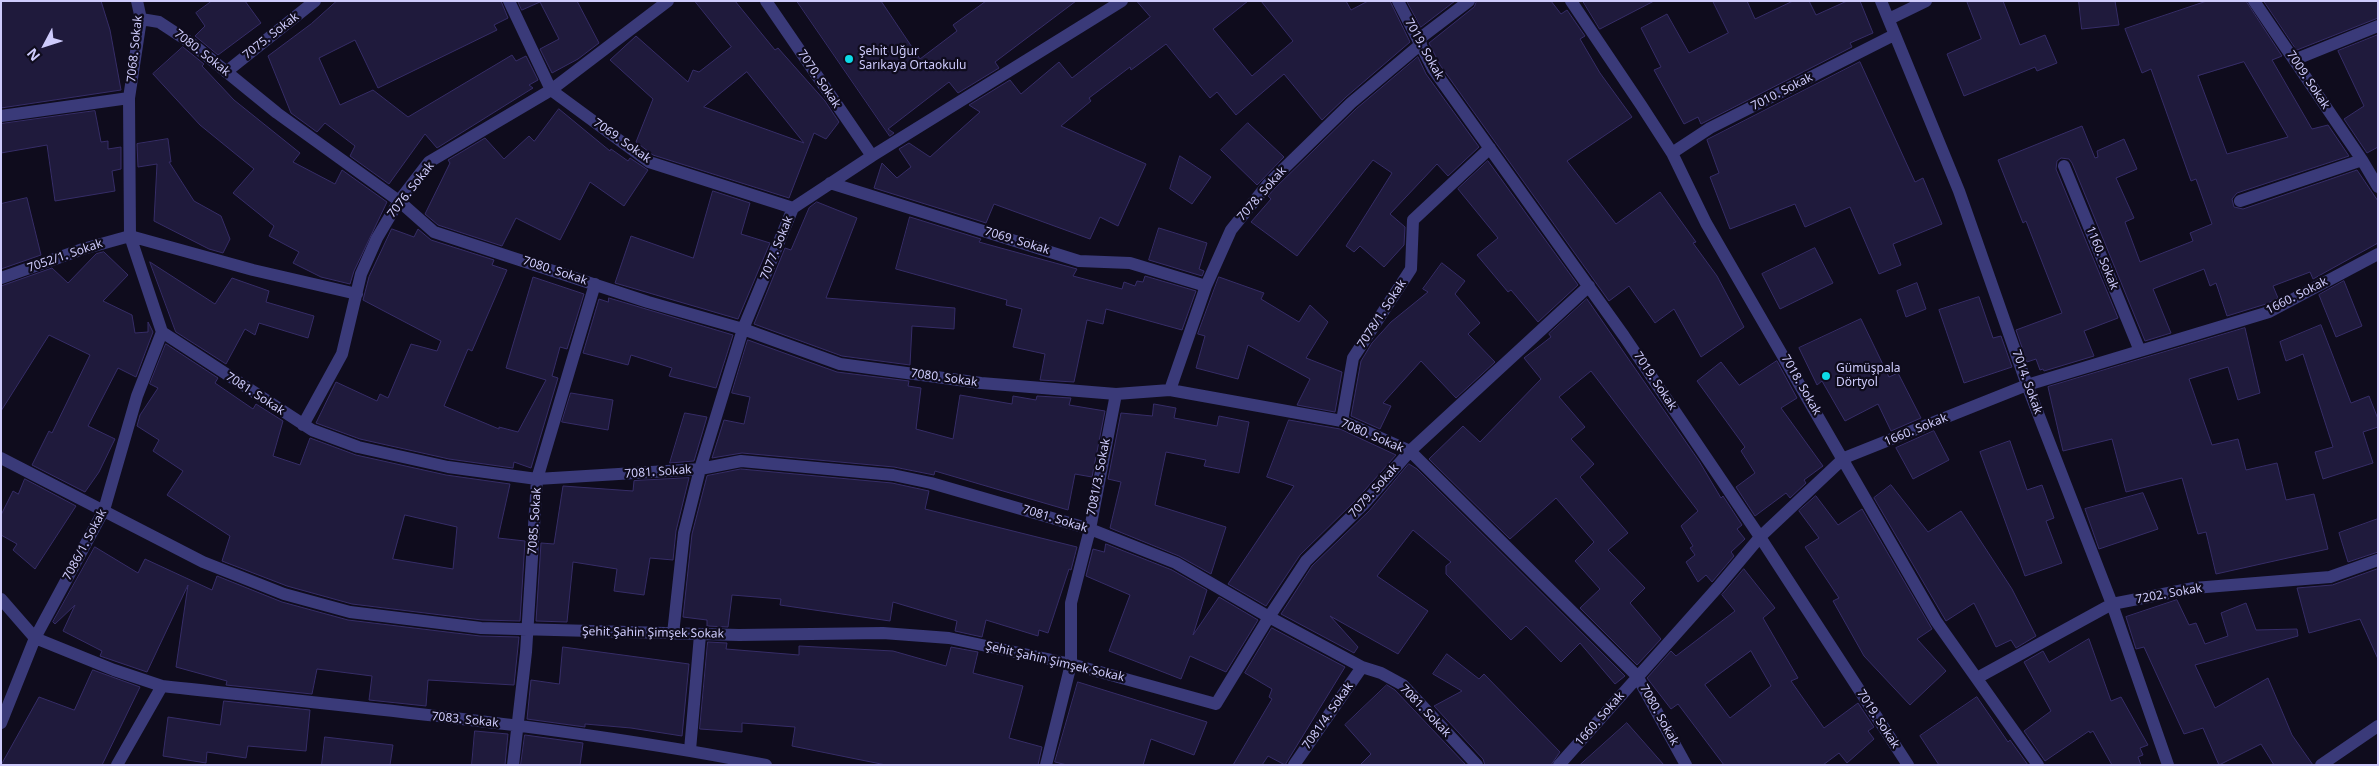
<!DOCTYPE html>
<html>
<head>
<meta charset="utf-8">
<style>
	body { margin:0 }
	#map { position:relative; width:2379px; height:766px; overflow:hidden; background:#0f0c1d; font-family:"Noto Sans",sans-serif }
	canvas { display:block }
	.frame { position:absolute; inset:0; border:2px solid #cecbfc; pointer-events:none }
	.north { position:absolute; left:20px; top:20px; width:50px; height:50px; -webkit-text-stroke:4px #0f0c1d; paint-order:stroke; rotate:230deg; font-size:14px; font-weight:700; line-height:20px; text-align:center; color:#cecbfc }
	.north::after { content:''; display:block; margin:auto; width:18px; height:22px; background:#cecbfc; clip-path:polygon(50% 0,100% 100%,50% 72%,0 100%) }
</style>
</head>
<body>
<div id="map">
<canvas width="2379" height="766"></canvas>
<div class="frame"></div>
<div class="north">N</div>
</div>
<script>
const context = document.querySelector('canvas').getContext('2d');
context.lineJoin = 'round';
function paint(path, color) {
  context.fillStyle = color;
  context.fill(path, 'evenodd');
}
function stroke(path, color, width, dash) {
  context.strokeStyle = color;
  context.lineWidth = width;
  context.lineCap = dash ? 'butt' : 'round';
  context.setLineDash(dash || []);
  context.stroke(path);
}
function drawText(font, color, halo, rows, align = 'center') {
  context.font = font + ' "Noto Sans",sans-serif';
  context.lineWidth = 4.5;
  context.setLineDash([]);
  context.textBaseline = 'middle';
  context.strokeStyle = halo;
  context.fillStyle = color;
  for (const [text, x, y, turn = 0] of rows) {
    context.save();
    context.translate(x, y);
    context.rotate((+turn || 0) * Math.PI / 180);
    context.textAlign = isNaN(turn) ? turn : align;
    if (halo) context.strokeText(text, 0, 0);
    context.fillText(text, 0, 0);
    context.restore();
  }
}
const building = new Path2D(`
	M1,1H101L110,30L121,90L1,108Z
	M212,1H245L261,23L218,55L195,36L205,26L196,13Z
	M337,1H501L508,18L494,25L497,30L378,88L355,40L319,58L340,105L373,90L408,117L512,55L516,61L526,56L538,80L529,85L533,88L437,148L425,134L389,184L350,156L355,146L325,123L317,132L291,113L268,56L311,24Z
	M518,1H577L599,43L578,59L552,73L540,49L559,39L540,2L522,10Z
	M695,1H735L775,50L778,48L825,101L839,122L826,139L814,133L789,198L653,155L636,142L653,99L610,60L636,36L688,82L693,70L699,72L731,47ZM747,72L804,143L704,107Z
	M797,1H881L920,59L957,31L953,25L986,1H1076L995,62L999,68L958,93L949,82L888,129L894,133L890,136Z
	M1137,1H1248L1213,29L1252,76L1293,41L1261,1H1346L1351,10L1368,1H1390L1410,42L1346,97L1322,120L1284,74L1236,115L1217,92L1210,98L1166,44L1131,70L1130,67L1089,98L1091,101L1061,126L1146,164L1118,226L1100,217L1090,239L994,204L986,223L874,188L882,163L897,178L911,167L899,149L909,143L930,157L980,112L969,105L1010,80L1021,94L1059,62L1072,78L1150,17Z
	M1407,1H1455L1421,27Z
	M1477,1H1551L1561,14L1567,10L1585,36L1580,39L1600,73L1632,117L1567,161L1616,224L1660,192L1696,242L1693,243L1717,276L1744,327L1701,357L1674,309L1655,323L1629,286L1609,301L1440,65L1429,43L1474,7Z
	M1583,1H1654L1600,29Z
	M1713,1H1747L1755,19L1793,1H1809L1816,15L1847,1H1860L1873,33L1850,43L1852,47L1701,124L1698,117L1684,124L1654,70L1661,67L1641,28L1667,14L1689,53L1728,33Z
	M1967,1H2003L2020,45L2045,35L2057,63L2037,71L2035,67L1964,96L1947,54L1981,39Z
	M2079,1H2115L2119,25L2082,29Z
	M2207,1H2246L2282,56L2272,60L2312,129L2328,125L2349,156L2237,193L2232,199L2234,207L2243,209L2357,170L2378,201V243L2313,279L2310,272L2273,286L2278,298L2266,304L2227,316L2216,283L2210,286L2204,269L2153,289L2171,333L2145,341L2072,163L2069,159L2061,158L2057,161L2056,169L2118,318L2084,331L2094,356L2044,371L2043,369L2040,370L2036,359L2027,362L2016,330L2062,313L2026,221L2023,223L1998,160L2082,126L2095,158L2098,157L2097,151L2124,139L2137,169L2116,178L2134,218L2125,222L2140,262L2193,241L2190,233L2212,224L2196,179L2191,181L2151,69L2142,73L2125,29ZM2244,62L2288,137L2227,154L2198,76Z
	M2264,1H2378V18L2297,50Z
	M2378,35V147L2367,153L2344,119L2364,106L2338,51Z
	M183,47L204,64L202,66L234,100L300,153L293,162L335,184L342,170L387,202L354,271L350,284L321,277L293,263L299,252L269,236L274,226L233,193L254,169L200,125L153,74Z
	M1418,57L1426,74L1479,147L1448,176L1437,164L1390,214L1405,227L1404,245L1384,267L1360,246L1354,252L1346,246L1392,173L1373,160L1297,256L1251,222L1271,199L1268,196L1274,189L1356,109Z
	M1860,62L1915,182L1923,178L1942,224L1893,244L1901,265L1879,274L1850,207L1805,227L1795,204L1730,229L1710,177L1719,173L1707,140Z
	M559,109L610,151L611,149L628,161L630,158L648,170L624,206L590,182L560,240L516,218L502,246L438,225L425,214L450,163L448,160L485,138L504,159L529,136L534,141Z
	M95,111L101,142L108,141V149L121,147V169L112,171L115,191L55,201L47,145L1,153V124Z
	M1248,123L1284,157L1257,185L1221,150Z
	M168,139L171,162H169L194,201L221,216L230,239L223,253L209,249L154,221L157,164L138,167L137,144Z
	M1180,156L1211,177L1192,204L1170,189Z
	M1488,161L1578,285L1538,322L1511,290L1508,292L1477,255L1498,238L1458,189Z
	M713,191L750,203L741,234L770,243L738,319L615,283L631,236L693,258Z
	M27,198L41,255L1,269V204Z
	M817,202L857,218L826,298L955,308L954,329L912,326L910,365L842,356L754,324L785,248L791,250L809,208Z
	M910,217L981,239L979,242L1077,269L1073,276L1122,289L1124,282L1135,286L1137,281L1143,282L1145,276L1196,291L1182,330L1106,309L1103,324L1087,320L1074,382L1040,380L1045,354L1013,347L1022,309L1006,305L1007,300L896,269Z
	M1159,228L1207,243L1199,269L1204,271L1202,276L1149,260Z
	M392,229L414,237L418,229L431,240L494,260L492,265L507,270L472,351L468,349L444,406L499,429V427L518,432L546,380L506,368L533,277L584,294L567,349L560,347L552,376L558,378L531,468L514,462L513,468L449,459L360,439L316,423L336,382L377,401L380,394L388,398L411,344L437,351L441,341L363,300L369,277Z
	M1815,248L1833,283L1780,309L1762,274Z
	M104,252L128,275L103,301L132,315L135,333L148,332V322L153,332L136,377L118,368L88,426L115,439L99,472L85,492L32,465L49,431L52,433L90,355L49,335L1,411V286L52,268L68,283L96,254Z
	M150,262L215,304L232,278L269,291L266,302L314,316L308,338L259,323L255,335L245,329L226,364L176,332Z
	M1442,263L1465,281L1455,294L1480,323L1468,334L1495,362L1456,398L1421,361L1383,403L1391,406L1380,429L1351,416L1361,361L1372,343L1391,322L1428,292L1423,289Z
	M1219,277L1264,293L1261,299L1299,322L1310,305L1328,322L1306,358L1342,372L1335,412L1297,405L1310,379L1248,345L1238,379L1196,368L1205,336L1198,334Z
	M2344,281L2362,326L2336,337L2319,295Z
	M1917,283L1926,309L1906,317L1897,291Z
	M1979,297L1993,338L2001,336L2012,367L1964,383L1939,310Z
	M609,298L733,335L716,388L669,376L672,368L631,355L628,365L583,353L599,299L608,302Z
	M1587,299L1699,461L1721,498L1723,496L1742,525L1737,529L1745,539L1731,552L1734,556L1712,582L1706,575L1698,582L1686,562L1695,555L1690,548L1693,546L1681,526L1698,511L1591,371L1559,397L1585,427L1571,439L1594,464L1580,477L1628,533L1608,550L1645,588L1630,603L1661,639L1637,665L1580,608L1600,589L1575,561L1594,542L1556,498L1510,539L1429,459L1463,426L1480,442L1541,379L1524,358L1551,337L1549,334Z
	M1861,319L1889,377L1898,373L1921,418L1891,431L1878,404L1845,421L1822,381L1817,385L1799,348Z
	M2321,325L2351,403L2369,396L2378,419V427L2363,432L2373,463L2323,479L2315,452L2333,447L2303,354L2286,361L2280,342Z
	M2245,328L2260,393L2238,400L2228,367L2189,379L2212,445L2238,439L2246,470L2277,463L2286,500L2314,494L2328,549L2216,574L2206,532L2198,534L2182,478L2126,492L2112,439L2063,451L2048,387Z
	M748,340L837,372L909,381L908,386L921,388L916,429L953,439L960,395L1012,404L1013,396L1036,400L1037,396L1071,398L1069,405L1105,411L1092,477L1075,474L1068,510L935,471L934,475L894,467L742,453L712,458L724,420L744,424L750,397L732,393Z
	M166,344L218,378L215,383L253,409L256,404L283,421L273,456L300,465L310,438L356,455L446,475L510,484L498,538L525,541L520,621L482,620L352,604L287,586L222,561L230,536L167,495L183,471L153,451L159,440L137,426L140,415L158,388L150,384ZM405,515L457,527L453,569L393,559Z
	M1777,361L1797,398L1781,408L1823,466L1804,480L1806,483L1790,498L1786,493L1755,516L1736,487L1755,473L1741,451L1745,447L1697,381L1721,362L1739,385Z
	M571,393L613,400L608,430L562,422Z
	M1154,404L1176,408L1174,418L1217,426L1219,416L1249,422L1239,473L1204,466L1206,460L1166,452L1155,505L1226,527L1211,574L1179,556L1110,528L1121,482L1108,479L1121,413L1152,416Z
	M685,413L707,417L694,461L670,463Z
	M1289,420L1340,429L1396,455L1357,499L1300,555L1266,606L1228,584L1294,486L1267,477Z
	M1934,431L1949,460L1913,479L1896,448Z
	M2010,441L2027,490L2042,485L2054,518L2046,521L2062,563L2025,576L1980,452Z
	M1409,464L1417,469L1625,676L1615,684L1580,643L1561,662L1526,626L1511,640L1446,574V566L1451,562L1413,530L1377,576L1428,611L1398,654L1330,616L1358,647L1354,653L1281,614L1312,566L1369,511Z
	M741,469L892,483L929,491L925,509L1077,547L1071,570L1069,569L1048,633L1039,630L1038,636L986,620L982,637L955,631L957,621L893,602L890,621L780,605L781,599L732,595L728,627L707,626V620L683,617L692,534L707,476Z
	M689,478L676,531L673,560L650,558L644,595L614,591L617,569L573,562L567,622L536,621L541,543L554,544L563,486L633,491L634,481Z
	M25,479L76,506L35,569L13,550L17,544L1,535V515L13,491L18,494Z
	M1891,485L1928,532L1961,511L2012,589L2036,636L2016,648L2011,640L1996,647L1974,603L1946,621L1874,498Z
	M2143,493L2158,529L2099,549L2085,509Z
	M1816,496L1838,525L1862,509L1932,629L1917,639L1946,671L1910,705L1864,656L1833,601L1839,598L1805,547L1819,538L1799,511Z
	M2378,519V552L2348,562L2339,533Z
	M1106,544L1172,570L1207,590L1193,635L1219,597L1258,620L1226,672L1190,656L1181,679L1109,651L1130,595L1086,576L1093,549L1104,552Z
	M95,547L138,573L145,559L212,590L217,576L282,602L348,620L480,636L519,637L514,685L428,680L426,706L369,700L372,676L317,669L312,694L226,685L227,681L176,667L188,585L147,672L100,656L102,651L63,631L75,605L55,624L53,622Z
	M1744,569L1775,608L1763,618L1798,678L1791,681L1824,728L1858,703L1874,727L1868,731L1874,739L1847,763L1839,753L1823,765H1724L1678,704L1671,709L1647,678L1671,651L1676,656L1735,611L1722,595ZM1751,651L1771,686L1730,718L1705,685Z
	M2378,569V659L2360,619L2309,633L2297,588L2332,585Z
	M2177,600L2189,625L2196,623L2205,644L2228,636L2221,613L2246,603L2256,630L2297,629L2298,636L2195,665L2215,708L2268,678L2292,735L2313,765H2274L2261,744L2219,765L2203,728L2184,734L2144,647L2136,649L2126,617Z
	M1272,628L1345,667L1285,765L1268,756L1262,765H1233L1272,699L1269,697L1272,689L1245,673Z
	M2089,639L2111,701L2121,697L2148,745L2140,748L2143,755L2138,757L2141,765H2112L2093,731L2090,733L2089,731L2045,761L2024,731L2051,711L2024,662L2043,651L2049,662Z
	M708,642L727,643L726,649L799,655V646L893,651L946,666L951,647L978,652L973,673L1023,686L1009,738L1042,747L1038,765H886L792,746L795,727L742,723V732L700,729Z
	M563,647L689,664L682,736L631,728L585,724V727L527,719L531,680L559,684Z
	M1447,654L1479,679L1484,674L1560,752L1551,765H1485L1483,759L1434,706L1462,691L1433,674Z
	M93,670L140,687L102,765H1L39,697L74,710Z
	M1078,682L1207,722L1194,755L1151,739L1143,765H1067L1055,762Z
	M1387,685L1395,690L1466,765H1360L1371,754L1345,725Z
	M1977,697L2008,742L2010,740L2028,765H1939L1920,736Z
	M224,701L310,710L306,751L248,746L246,758L207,752L206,763L163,756L168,717L220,725Z
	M1627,723L1664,765H1580Z
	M475,731L508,734L505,765H472Z
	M525,735L583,743L580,765H521Z
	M325,737L393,745L390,765H322Z`);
const minor = new Path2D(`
	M509,1L551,90L649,162L793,208
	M766,1L872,156
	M1398,1L1433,69L1624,336L1760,537L1908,765
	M1571,1L1641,105L1672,153L1706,223L1936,621L2038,765
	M1881,1L1959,191L2027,385L2112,604L2168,765
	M2254,1L2362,160L2378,187
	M141,19L159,22L191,43L277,113L399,201L434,232L648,302L743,329L840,364L981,383L1116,394L1170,390L1342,421L1410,451L1637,676L1686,765
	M1889,19L1926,1
	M1419,39L1469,1
	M2294,60L2378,26
	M226,72L315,1
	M129,98L141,19L137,1
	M1,116L129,98L130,236L162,332L312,430L358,447L448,467L537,479L700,469L741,461L893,475L931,483L1090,529L1176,563L1269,617L1362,667L1381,673L1403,685L1477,765
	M1672,153L1710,128L1894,35
	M2064,166L2140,351
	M830,183L1079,261L1130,263L1206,286
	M2240,201L2362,160
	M1,278L83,249L130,236L253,270L357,294
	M1170,390L1206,286L1231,230L1268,184L1351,103L1421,44
	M1342,421L1353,358L1411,269L1413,220L1490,148
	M303,425L342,354L361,274L377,238L399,201L429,162L551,90L668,1
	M1,458L203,562L284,594L350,612L481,628L739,635L883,633L949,638L1071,664L1216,704L1269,617L1306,561L1363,505L1410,451L1589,286
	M1,599L35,638L114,670L162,686C364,708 567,726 766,765
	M673,634L684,533L700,469L743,329L793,208L872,156L1122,1
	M1977,678L2112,604L2194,588L2330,577L2378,560
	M1,723L35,638L104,510L137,396L162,332
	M690,750L700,635
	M117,765L162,686
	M513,765L526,652L537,479L595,284
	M1046,765L1071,664V603L1090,529L1116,394
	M1294,765L1362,667
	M1559,765L1718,587L1760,537L1844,458L2027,385L2269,312L2378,254
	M2321,765L2378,726`);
const markers = [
	[849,59,5,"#0cdae7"],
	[1826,376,5,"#0cdae7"]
];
const streetNames = [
	["7075. Sokak",271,36,-38],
	["7068. Sokak",135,49,-84],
	["7019. Sokak",1424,49,61],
	["7080. Sokak",202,53,38],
	["7070. Sokak",819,79,56],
	["7009. Sokak",2308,80,56],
	["7010. Sokak",1782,92,-27],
	["7069. Sokak",622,141,35],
	["7076. Sokak",411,190,-52],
	["7078. Sokak",1262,194,-49],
	["7069. Sokak",1017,241,17],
	["7077. Sokak",777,248,-68],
	["7052/1. Sokak",65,256,-19],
	["1160. Sokak",2102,258,68],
	["7080. Sokak",555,271,18],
	["1660. Sokak",2297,296,-27],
	["7078/1. Sokak",1382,314,-57],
	["7080. Sokak",944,378,8],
	["7019. Sokak",1655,381,56],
	["7014. Sokak",2027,382,70],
	["7018. Sokak",1801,385,60],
	["7081. Sokak",255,394,33],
	["1660. Sokak",1916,430,-22],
	["7080. Sokak",1372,436,23],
	["7081. Sokak",658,472,-4],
	["7081/3. Sokak",1099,477,-79],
	["7079. Sokak",1374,491,-48],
	["7081. Sokak",1055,519,17],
	["7085. Sokak",535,521,-86],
	["7086/1. Sokak",85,545,-62],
	["7202. Sokak",2169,594,-10],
	["Şehit Şahin Şimşek Sokak",653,633,1],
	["Şehit Şahin Şimşek Sokak",1055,662,13],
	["7081. Sokak",1425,711,46],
	["7080. Sokak",1659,715,61],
	["7081/4. Sokak",1328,716,-55],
	["1660. Sokak",1600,719,-49],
	["7019. Sokak",1878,719,57],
	["7083. Sokak",465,720,6]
];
const poiNames = [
	["Şehit Uğur",859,52],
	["Sarıkaya Ortaokulu",859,66],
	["Gümüşpala",1836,369],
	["Dörtyol",1836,383]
];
paint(building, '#1f1a3c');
stroke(building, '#362d67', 1);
stroke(minor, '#3a3a79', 12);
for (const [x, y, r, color] of markers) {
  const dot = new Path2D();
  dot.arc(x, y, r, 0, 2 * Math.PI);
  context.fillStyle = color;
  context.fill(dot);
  stroke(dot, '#0f0c1d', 2);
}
drawText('12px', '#cecbfc', '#0f0c1d', streetNames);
drawText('12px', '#cecbfc', '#0f0c1d', poiNames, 'left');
</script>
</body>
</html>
